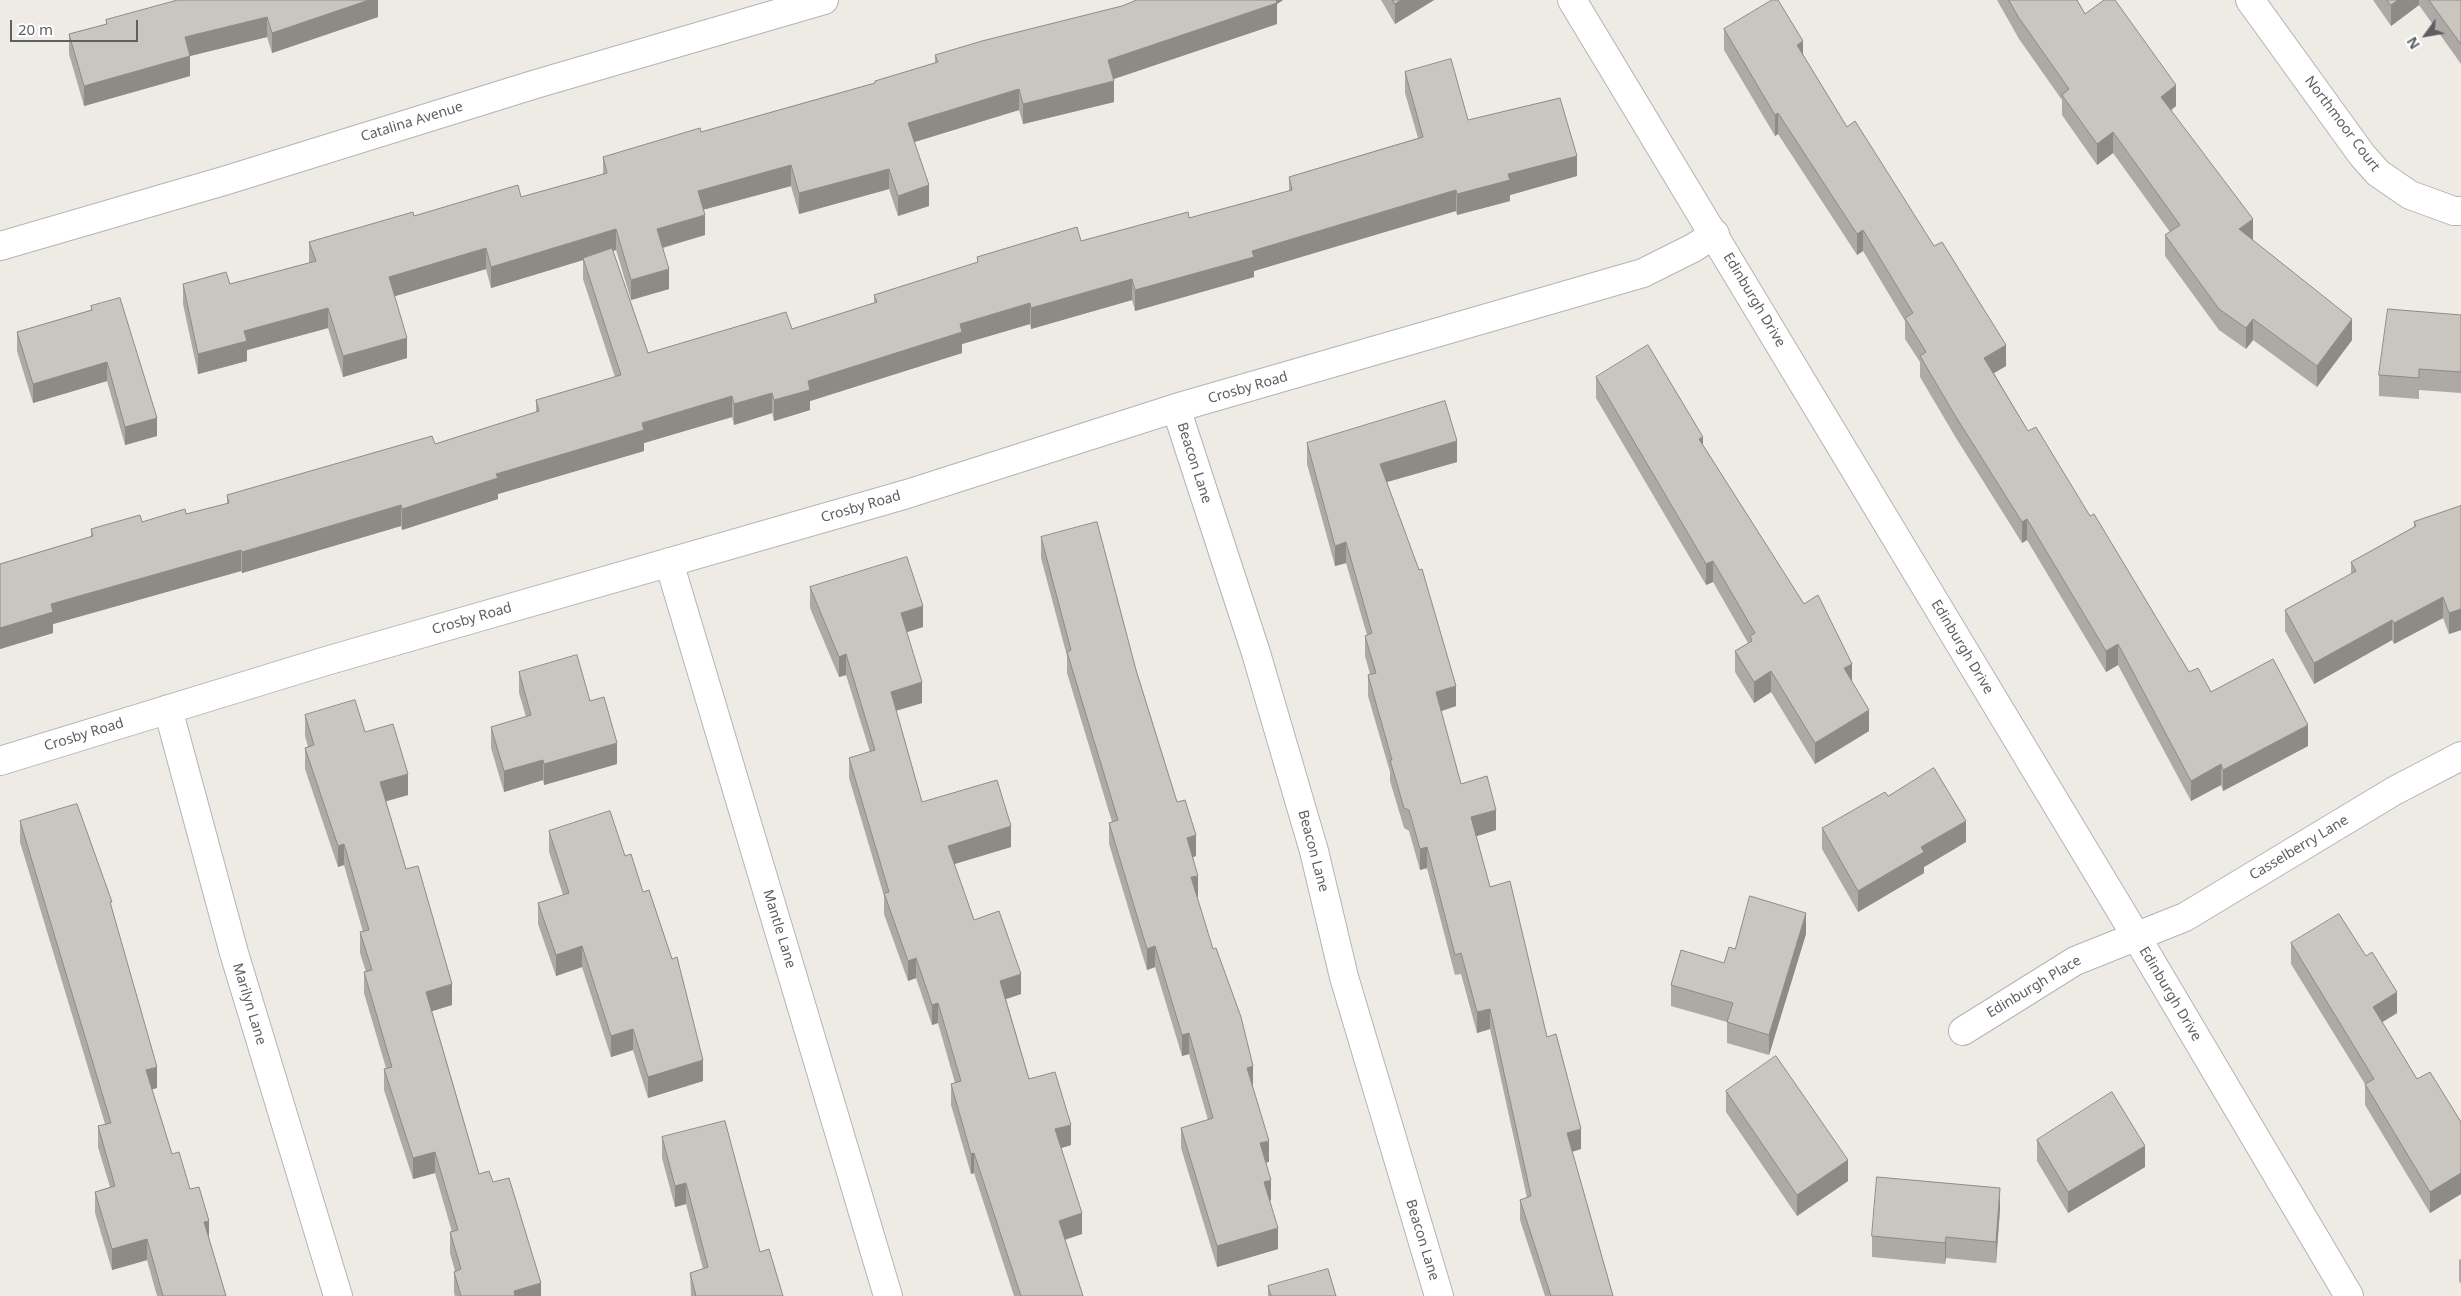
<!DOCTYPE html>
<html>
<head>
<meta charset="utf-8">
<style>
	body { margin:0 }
	#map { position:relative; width:2461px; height:1296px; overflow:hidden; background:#edebe4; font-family:"Noto Sans",sans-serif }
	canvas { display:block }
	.north { position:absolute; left:2401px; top:10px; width:50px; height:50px; -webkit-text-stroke:4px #fff; paint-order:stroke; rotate:238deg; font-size:14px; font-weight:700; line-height:20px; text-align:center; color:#5c5f63 }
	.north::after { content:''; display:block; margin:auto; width:18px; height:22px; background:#5c5f63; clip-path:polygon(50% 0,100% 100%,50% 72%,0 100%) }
	.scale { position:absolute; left:10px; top:20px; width:128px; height:22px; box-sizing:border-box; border:2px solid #5c5f63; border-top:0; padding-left:6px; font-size:15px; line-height:18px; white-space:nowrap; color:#5c5f63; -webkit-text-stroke:4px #fff; paint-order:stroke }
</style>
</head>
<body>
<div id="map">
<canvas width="2461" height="1296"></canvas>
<div class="north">N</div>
<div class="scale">20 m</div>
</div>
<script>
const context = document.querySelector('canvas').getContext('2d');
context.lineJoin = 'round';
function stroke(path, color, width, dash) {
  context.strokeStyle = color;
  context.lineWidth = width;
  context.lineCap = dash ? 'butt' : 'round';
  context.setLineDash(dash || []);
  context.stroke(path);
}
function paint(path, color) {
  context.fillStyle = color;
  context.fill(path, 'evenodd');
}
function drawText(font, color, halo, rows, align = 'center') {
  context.font = font + ' "Noto Sans",sans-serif';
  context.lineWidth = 4.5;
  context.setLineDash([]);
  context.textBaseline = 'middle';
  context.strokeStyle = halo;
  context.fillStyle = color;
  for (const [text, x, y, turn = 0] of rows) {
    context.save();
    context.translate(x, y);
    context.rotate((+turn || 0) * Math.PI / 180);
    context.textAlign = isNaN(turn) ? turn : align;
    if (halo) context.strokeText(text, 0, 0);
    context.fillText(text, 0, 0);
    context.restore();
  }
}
const street = new Path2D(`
	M2250,0L2362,155L2378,173L2410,195L2454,211H2461
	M0,246L227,180L536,84L824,0
	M1176,408L1256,653L1314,851L1344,977L1439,1296
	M669,562L888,1296
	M168,709L234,953L338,1296
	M0,761L326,661L907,494L1176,408L1643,273L1693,248L1715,234
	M1963,1031L2075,961L2185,917L2394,791L2461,756`);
const secondary = new Path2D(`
	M1572,0L2136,936L2349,1296`);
const wall = new Path2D(`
	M378,0V17L272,53L267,37L190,56V76L84,106L69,54V34L106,24V20Z
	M1137,0H1283L1277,4V24L1113,79L1114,102L1023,124L1019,110L914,142L929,206L898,216L889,189L799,214L791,186L703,210L705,235L663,248L669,289L631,300L616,250L613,251L648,353L792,329L874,303V295L977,263V257L1081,241L1189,218L1289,191V177L1418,138L1405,93V72L1468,120L1577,176L1510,195V201L1457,215L1456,211L1422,220L1254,271V277L1135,311L1132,300L1031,329L1030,324L962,344V353L810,401V410L774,421L772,413L734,425L732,417L644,443V451L498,494V499L402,530L401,526L242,573L241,571L53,624V633L0,649V564L91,537V529L142,522L186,514L227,504V495L435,444L536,412V400L615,377L583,279V260L491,288L486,269L394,296L407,358L343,377L328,328L247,350V361L198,374L183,304V284H230L309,263V242L414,216L521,197L603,174V157L701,132L875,83V81L935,63V55L1122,6Z
	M1381,0H1434L1395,24Z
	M1997,0H2077L2085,14L2176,106L2171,110L2253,240L2352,340L2317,387L2253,340L2246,349L2219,330L2165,256V235L2170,232L2113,153L2097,165L2062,115V100L2019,39Z
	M2373,0H2461V64L2419,5L2391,26Z
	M1724,29L1803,55L1847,127L2006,366L1994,373L2028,431L2090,516L2189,672L2211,692L2308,746L2223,791L2221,785L2191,801L2118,665L2106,672L2027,540L2022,543L1956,438L1920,377V362L1905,339V321L1863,251L1857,255L1778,134L1775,136L1724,50Z
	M91,306L157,436L125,445L107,381L33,403L17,351V332L91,310Z
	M2461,315V393L2419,390V399L2379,396V375Z
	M1596,377L1703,445L1852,681L1869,731L1815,764L1771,692L1754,703L1735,672V651L1748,643L1713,582L1706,585L1596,398Z
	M1307,443L1457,462L1387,482L1456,706L1441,711L1461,784L1496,830L1476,836L1490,887L1547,1037L1581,1149L1572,1152L1613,1296H1545L1520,1220V1200L1527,1198L1490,1029L1477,1033L1461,974L1455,975L1427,868L1420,870L1409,831L1404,828L1390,781V772L1368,696V675L1370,674L1365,656V636L1367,635L1346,563L1335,566L1307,464Z
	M2461,506V630L2449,634L2443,618L2394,644L2392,640L2314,684L2285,631V610L2351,574V562L2414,527V522Z
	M1041,537L1136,670L1177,802L1196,856L1193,857L1198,897H1197L1253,1087L1269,1162H1266L1271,1200L1270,1201L1278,1249L1217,1267L1181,1148V1128L1208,1120L1189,1054L1182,1056L1155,967L1147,970L1109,844V823L1112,822L1067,673V656L1041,558Z
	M810,587L923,627L907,632L922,703L896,711L922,802L1011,847L954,864L974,920L1021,994L1006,999L1029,1079L1071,1145L1061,1148L1082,1234L1065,1240L1083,1296H1014L974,1173L971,1174L951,1105V1084L955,1083L938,1023L932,1025L916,978L908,981L884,914V896L849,778V758L870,752L846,675L839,677L810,608Z
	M519,672L590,701L617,764L544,785L543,780L504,792L491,748V727L526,717L519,693Z
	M305,715L365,732L408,795L386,801L406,869L452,1005L432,1011L479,1174L493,1182L541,1296H455L454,1293V1272L455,1271L450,1253V1232H452L435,1173L413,1179L384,1090V1069L386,1068L364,993V972H366L360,953V932H363L344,865L338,867L305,769V748L308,747L305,736Z
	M1888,796L1966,842L1924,867V873L1858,912L1822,849V828Z
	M20,821L112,910L157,1088L152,1089L172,1154L190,1189L209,1238L226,1296H157L147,1260L112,1270L95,1213V1192L110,1187L98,1147V1126L105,1124L20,842Z
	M549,831L625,856L703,1081L648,1098L633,1050L611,1057L582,967L556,976L538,924V903L563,895L549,852Z
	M1806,934L1769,1055L1727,1043V1022L1671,1006V985L1724,963L1735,949Z
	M2291,943L2397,1013L2382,1022L2417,1079L2461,1122V1194L2430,1213L2365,1105V1084L2291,964Z
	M1726,1091L1848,1181L1797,1216L1726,1112Z
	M662,1137L760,1252L783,1296H691L690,1273L703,1269L686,1204L675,1207L662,1158Z
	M2037,1140L2145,1167L2068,1213L2037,1161Z
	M2000,1209L1996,1263L1946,1258L1945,1264L1872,1257V1236Z
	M2461,1259V1284L2459,1281V1260Z
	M1268,1286L1336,1296H1268Z`);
const shadedWall = new Path2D(`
	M369,0H378V17L272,53V33Z
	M1271,0H1283L1277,4V24L1108,81V60Z
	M1401,0H1434L1395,24V4Z
	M2398,0H2419V5L2391,26V5Z
	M267,17V37L190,56V76L84,106V86L185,37Z
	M1803,41V62L1797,45Z
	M1114,81V102L1023,124V104Z
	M2176,85V106L2161,118V97Z
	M1019,89V110L908,144V123Z
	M1778,113V134L1775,136V115Z
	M2113,132V153L2097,165V144Z
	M1577,156V176L1510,195V201L1457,215V194L1508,174Z
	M791,165V186L698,211V191Z
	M889,169V189L799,214V193Z
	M929,185V206L898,216V196Z
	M1456,190V211L1254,271V277L1135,311V290L1252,251Z
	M705,215V235L657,249V229Z
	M2253,219V240L2239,250V229Z
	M616,229V250L491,288V267Z
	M1863,230V251L1857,255V234Z
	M486,248V269L389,298V277Z
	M669,269V289L631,300V280Z
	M1132,279V300L1031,329V308Z
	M1030,303V324L962,344V353L810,401V410L774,421V400L808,381L960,324Z
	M328,308V328L247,350V361L198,374V354L244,331Z
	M2253,319V340L2246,349V328Z
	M2352,319V340L2317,387V366Z
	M407,338V358L343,377V356Z
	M2006,345V366L1984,379V358Z
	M107,362V381L33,403V384Z
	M772,393V413L734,425V404Z
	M732,396V417L644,443V451L498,494V499L402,530V509L496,474L642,423Z
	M157,418V436L125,445V427Z
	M1703,437V458L1699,439Z
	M1457,441V462L1380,484V464Z
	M401,505V526L242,573V552Z
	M2027,519V540L2022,543V522Z
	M1346,542V563L1335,566V546Z
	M241,550V571L53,624V633L0,649V628L51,604Z
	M1713,561V582L1706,585V564Z
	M2443,597V618L2394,644V623Z
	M923,606V627L901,634V613Z
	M2461,609V630L2449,634V613Z
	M2392,620V640L2314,684V663Z
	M2118,644V665L2106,672V651Z
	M846,654V675L839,677V657Z
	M1852,664V685L1844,668Z
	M1771,671V692L1754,703V682Z
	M922,682V703L891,712V692Z
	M1456,686V706L1436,713V692Z
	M1869,710V731L1815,764V743Z
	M2308,725V746L2223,791V770Z
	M617,743V764L544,785V764Z
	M543,760V780L504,792V771Z
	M2221,764V785L2191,801V781Z
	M408,774V795L380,803V782Z
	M1496,810V830L1471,838V817Z
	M1966,821V842L1924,867V873L1858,912V891L1921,847Z
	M1011,826V847L948,866V846Z
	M1196,835V856L1187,859V838Z
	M344,844V865L338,867V846Z
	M1427,847V868L1420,870V849Z
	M1198,876V897L1191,898V877Z
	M1806,913V934L1769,1055V1035Z
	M582,946V967L556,976V955Z
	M1155,946V967L1147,970V949Z
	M916,958V978L908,981V961Z
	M1021,974V994L1000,1001V981Z
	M452,984V1005L426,1013V992Z
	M2397,992V1013L2373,1028V1007Z
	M938,1003V1023L932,1025V1005Z
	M1490,1009V1029L1477,1033V1012Z
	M633,1029V1050L611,1057V1036Z
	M1189,1033V1054L1182,1056V1035Z
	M703,1060V1081L648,1098V1077Z
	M1253,1066V1087L1247,1068Z
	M157,1067V1088L146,1091V1070Z
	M1071,1125V1145L1055,1150V1129Z
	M1581,1129V1149L1567,1153V1133Z
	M1269,1141V1162L1260,1164V1143Z
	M2145,1146V1167L2068,1213V1192Z
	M435,1152V1173L413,1179V1158Z
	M974,1153V1173L971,1174V1154Z
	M1848,1160V1181L1797,1216V1195Z
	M2461,1173V1194L2430,1213V1192Z
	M1271,1180V1200L1264,1203V1182Z
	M686,1183V1204L675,1207V1186Z
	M2000,1188V1209L1996,1263V1242Z
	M1082,1213V1234L1059,1241V1221Z
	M209,1221V1242L204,1222Z
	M1278,1228V1249L1217,1267V1246Z
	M1946,1237V1258L1945,1264V1243Z
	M147,1239V1260L112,1270V1249Z
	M541,1283V1296H514V1291Z`);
const building = new Path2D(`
	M178,0H369L272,33L267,17L185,37L190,56L84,86L69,34L107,24L106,20Z
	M1137,0H1276L1277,3L1108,60L1114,81L1023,104L1019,89L908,123L929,185L898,196L889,169L799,193L791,165L698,191L705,215L657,229L669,269L631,280L616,229L491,267L486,248L389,277L407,338L343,356L328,308L244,331L247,341L198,354L183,284L226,272L230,284L316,261L309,242L413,212L414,216L518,185L521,197L607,173L603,157L700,128L701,132L875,83V81L938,62L935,55L982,41L1122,6Z
	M1393,0H1401L1395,4Z
	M1772,0H1778L1803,41L1797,45L1847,127L1855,121L1934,246L1942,242L2006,345L1984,358L2028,431L2036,427L2090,516L2094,514L2189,672L2198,668L2211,692L2273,659L2308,725L2223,770L2221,764L2191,781L2118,644L2106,651L2027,519L2022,522L1956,417L1920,356L1926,352L1905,318L1913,313L1863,230L1857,234L1778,113L1775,115L1724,29Z
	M2009,0H2077L2085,14L2104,0H2115L2176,85L2161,97L2253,219L2239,229L2352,319L2317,366L2253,319L2246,328L2219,309L2165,235L2180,225L2113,132L2097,144L2062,95L2069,89L2019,18Z
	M2387,0H2398L2391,5Z
	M2429,0H2461V44Z
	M1451,59L1468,120L1560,98L1577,156L1508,174L1510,180L1457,194L1456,190L1422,200L1252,251L1254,257L1135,290L1132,279L1031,308L1030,303L960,324L962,332L808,381L810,390L774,400L772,393L734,404L732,396L642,423L644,430L496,474L498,478L402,509L401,505L242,552L241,550L51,604L53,612L0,628V564L93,536L91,529L140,515L142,522L185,509L186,514L229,503L227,495L432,436L435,444L539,411L536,400L621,375L583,258L612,248L648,353L786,312L792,329L877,302L874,295L978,262L977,257L1077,227L1081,241L1188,212L1189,218L1292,190L1289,177L1423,137L1405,72Z
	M120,298L157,418L125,427L107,362L33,384L17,332L92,310L91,306Z
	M2388,309L2461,315V372L2419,369V378L2379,375Z
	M1648,345L1703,437L1699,439L1804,604L1818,595L1852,664L1844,668L1869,710L1815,743L1771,671L1754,682L1735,651L1752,641L1750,636L1755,633L1713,561L1706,564L1596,377Z
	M1445,401L1457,441L1380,464L1419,570L1422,569L1456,686L1436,692L1461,784L1487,776L1496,810L1471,817L1490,887L1510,881L1547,1037L1556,1034L1581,1129L1567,1133L1613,1296H1551L1520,1200L1531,1196L1490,1009L1477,1012L1461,953L1455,955L1427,847L1420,849L1409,810L1404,808L1390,760H1392L1368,675L1376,673L1365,636L1372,633L1346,542L1335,546L1307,443Z
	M2461,506V609L2449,613L2443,597L2394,623L2392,620L2314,663L2285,610L2356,571L2351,562L2416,526L2414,522Z
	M1097,522L1136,670L1177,802L1185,800L1196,835L1187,838L1198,876L1191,877L1213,949L1216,948L1241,1017L1253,1066L1247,1068L1269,1141L1260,1143L1271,1180L1264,1182L1278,1228L1217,1246L1181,1128L1213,1118L1189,1033L1182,1035L1155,946L1147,949L1109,823L1118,820L1067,652L1071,650L1041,537Z
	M907,557L923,606L901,613L922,682L891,692L922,802L997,780L1011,826L948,846L974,920L999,911L1021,974L1000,981L1029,1079L1055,1072L1071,1125L1055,1129L1082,1213L1059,1221L1083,1296H1021L974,1153L971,1154L951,1084L961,1081L938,1003L932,1005L916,958L908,961L884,893L889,892L849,758L875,750L846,654L839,657L810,587Z
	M577,655L590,701L604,697L617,743L544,764L543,760L504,771L491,727L531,715L519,672Z
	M355,700L365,732L393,724L408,774L380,782L406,869L418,866L452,984L426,992L479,1174L489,1171L493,1182L509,1178L541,1283L514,1291L515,1296H461L454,1272L461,1269L450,1232L458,1230L435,1152L413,1158L384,1069L392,1067L364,972L372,970L360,932L369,930L344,844L338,846L305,748L314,745L305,715Z
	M1934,768L1966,821L1921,847L1924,852L1858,891L1822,828L1885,792L1888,796Z
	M77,804L112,902H110L157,1067L146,1070L172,1154L179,1152L190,1189L199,1187L209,1221L204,1222L226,1296H163L147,1239L112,1249L95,1192L115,1186L98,1126L111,1123L20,821Z
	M610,811L625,856L631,854L643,892L649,890L672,959L677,957L703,1060L648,1077L633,1029L611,1036L582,946L556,955L538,903L569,893L549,831Z
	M1750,896L1806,913L1769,1035L1727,1022L1733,1003L1671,985L1681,950L1724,963L1729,947L1735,949Z
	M2339,914L2366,956L2372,952L2397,992L2373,1007L2417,1079L2430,1072L2461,1122V1173L2430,1192L2365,1084L2374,1079L2291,943Z
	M1776,1056L1848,1160L1797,1195L1726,1091Z
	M2112,1092L2145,1146L2068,1192L2037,1140Z
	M725,1121L760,1252L769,1249L783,1296H696L690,1273L708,1267L686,1183L675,1186L662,1137Z
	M1877,1177L2000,1188L1996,1242L1946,1237L1945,1243L1872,1236Z
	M1328,1269L1336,1296H1271L1268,1286Z`);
const streetNames = [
	["Catalina Avenue",412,122,-17],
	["Northmoor Court",2342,124,53],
	["Edinburgh Drive",1754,300,59],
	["Crosby Road",1248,388,-16],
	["Beacon Lane",1194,463,72],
	["Crosby Road",861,507,-16],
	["Crosby Road",472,619,-16],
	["Edinburgh Drive",1962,647,59],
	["Crosby Road",84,735,-17],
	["Casselberry Lane",2299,848,-31],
	["Beacon Lane",1313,851,75],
	["Mantle Lane",779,929,73],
	["Edinburgh Place",2034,987,-31],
	["Edinburgh Drive",2170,994,59],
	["Marilyn Lane",249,1004,73],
	["Beacon Lane",1422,1240,73]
];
stroke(street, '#b1b4b8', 30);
stroke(secondary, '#b0b3b8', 30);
stroke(street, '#fff', 28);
stroke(secondary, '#fff', 28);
paint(wall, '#adaaa5');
paint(shadedWall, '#8d8b86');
paint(building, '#c9c6c0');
stroke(building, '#8d8b86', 1);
drawText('14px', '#5c5f63', '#fff', streetNames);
</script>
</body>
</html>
